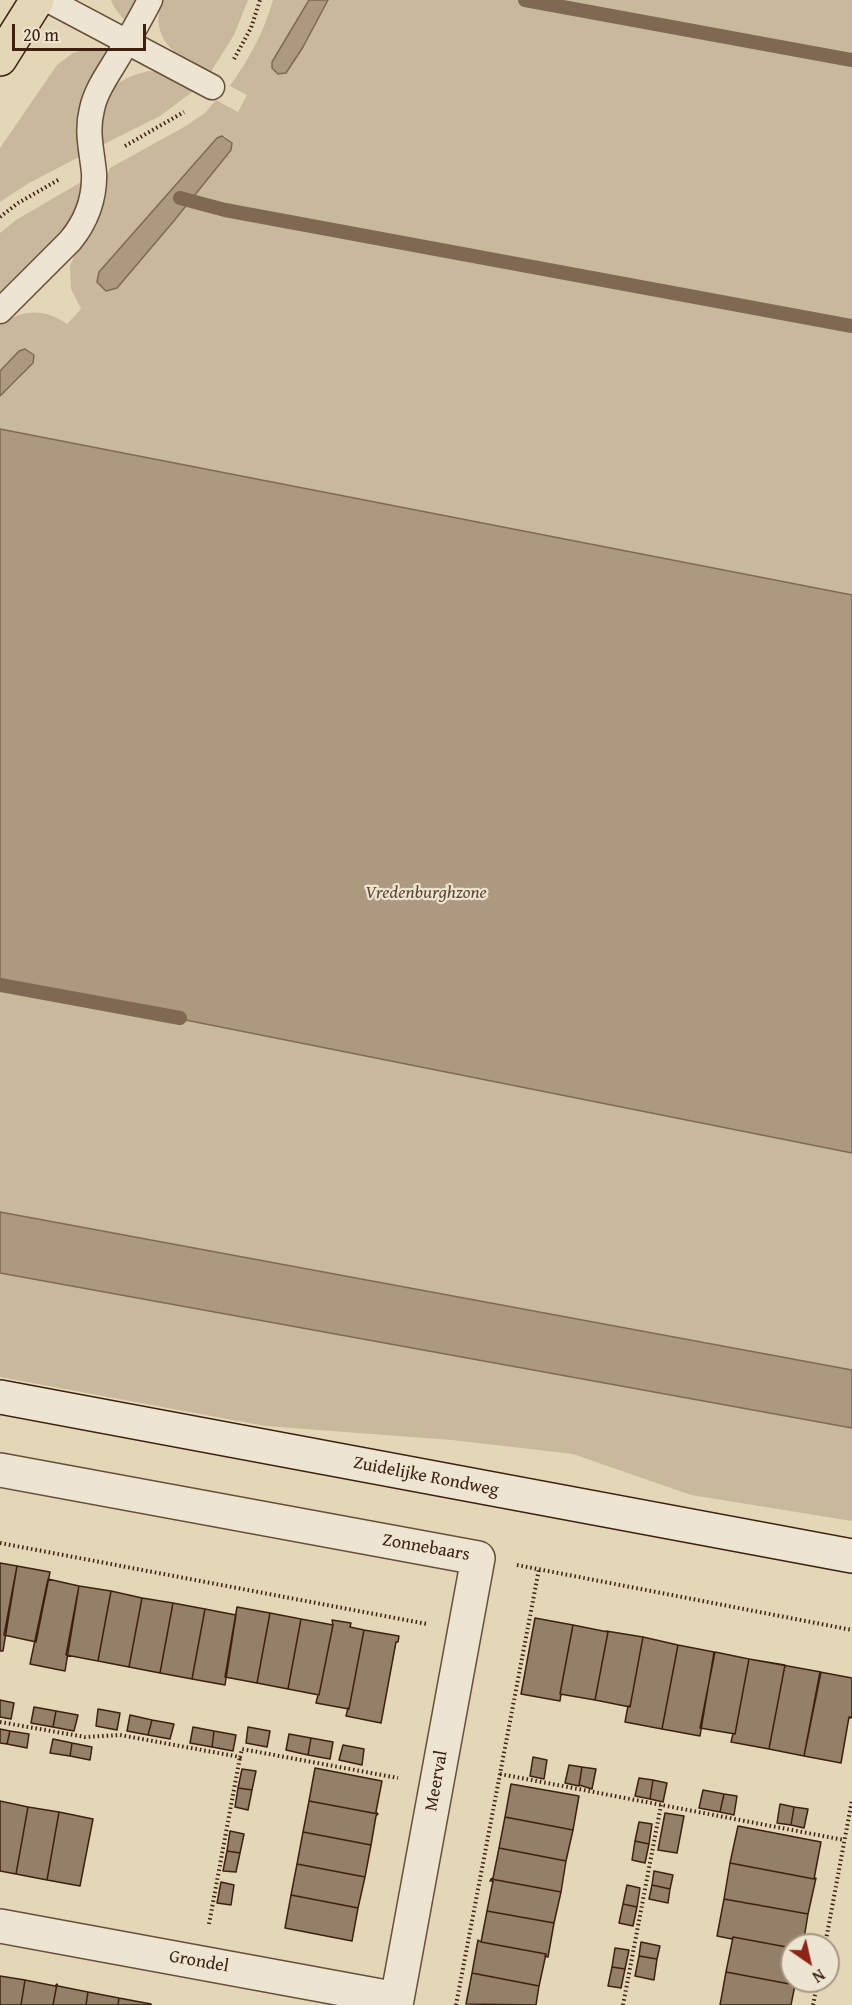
<!DOCTYPE html>
<html>
<head>
<meta charset="utf-8">
<style>
	body { margin:0 }
	#map { position:relative; width:852px; height:2005px; overflow:hidden; background:#e4d7b8; font-family:"Gentium Book Plus",serif }
	canvas { display:block }
	.north { position:absolute; left:780px; top:1933px; width:60px; height:60px; box-sizing:border-box; background:#ede5d1; border:2px solid #a79684; border-radius:50%; rotate:146deg; font-size:16px; font-weight:700; line-height:24px; text-align:center; color:#3e2011 }
	.north::after { content:''; display:block; margin:auto; width:21px; height:27px; background:#8f2418; clip-path:polygon(50% 0,100% 100%,50% 72%,0 100%) }
	.scale { position:absolute; left:12px; top:24px; width:134px; height:27px; box-sizing:border-box; border:3px solid #3e2011; border-top:0; padding-left:8px; font-size:18px; line-height:21px; white-space:nowrap; color:#3e2011; -webkit-text-stroke:4px #ede5d1; paint-order:stroke }
</style>
</head>
<body>
<div id="map">
<canvas width="852" height="2005"></canvas>
<div class="north">N</div>
<div class="scale">20 m</div>
</div>
<script>
const context = document.querySelector('canvas').getContext('2d');
context.lineJoin = 'round';
function paint(path, color) {
  context.fillStyle = color;
  context.fill(path, 'evenodd');
}
function stroke(path, color, width, dash) {
  context.strokeStyle = color;
  context.lineWidth = width;
  context.lineCap = dash ? 'butt' : 'round';
  context.setLineDash(dash || []);
  context.stroke(path);
}
function drawText(font, color, halo, rows, align = 'center') {
  context.font = font + ' "Gentium Book Plus",serif';
  context.lineWidth = 4.5;
  context.setLineDash([]);
  context.textBaseline = 'middle';
  context.strokeStyle = halo;
  context.fillStyle = color;
  for (const [text, x, y, turn = 0] of rows) {
    context.save();
    context.translate(x, y);
    context.rotate((+turn || 0) * Math.PI / 180);
    context.textAlign = isNaN(turn) ? turn : align;
    if (halo) context.strokeText(text, 0, 0);
    context.fillText(text, 0, 0);
    context.restore();
  }
}
const green = new Path2D(`
	M111,0H137L125,21L114,7Z
	M162,0H248L234,35L209,75C179,57 148,41 162,0Z
	M273,0H309L272,62L286,73L303,47L328,0H852V1521L691,1495L573,1454L452,1440L265,1426L0,1377V453L25,434L0,429V396L19,378L0,371V325C21,309 45,308 67,324L81,309L71,289L70,266L110,168L184,127L205,113L216,100L238,112L247,95L230,86C249,59 264,32 273,0ZM225,136L232,143L231,150L173,222L117,288L97,282L99,272L217,138Z
	M88,48L110,50L81,156L29,183L0,202V148L57,65L73,53Z
	M149,71L162,73L195,90L160,116L100,146C103,104 102,81 149,71Z
	M83,181L80,200L67,228L0,296V233L16,220Z`);
const water = new Path2D(`
	M309,0H328L303,47L286,73L278,74L272,68V62Z
	M222,136L232,143L231,150L173,222L117,288L106,291L97,282L99,272L217,138Z
	M25,349L34,355L33,363L0,396V371L19,351Z
	M0,429L852,595V1153L0,983Z
	M0,1212L852,1370V1428L0,1273Z`);
const stream = new Path2D(`
	M525,0L852,60
	M180,198L225,210L852,326
	M0,985L180,1018`);
const building = new Path2D(`
	M0,1563L17,1566L3,1651H0Z
	M17,1566L50,1572L36,1642L4,1635Z
	M48,1579L79,1586L65,1671L30,1664Z
	M79,1586L111,1591L98,1661L66,1655Z
	M111,1591L142,1598L129,1667L98,1661Z
	M142,1598L173,1603L160,1673L129,1667Z
	M173,1603L205,1609L192,1679L160,1673Z
	M237,1607L270,1613L257,1683L225,1677Z
	M205,1609L236,1615L225,1685L192,1679Z
	M270,1613L301,1619L288,1689L257,1683Z
	M535,1618L573,1625L560,1694H561L560,1701L521,1694Z
	M301,1619L333,1625L319,1695L288,1689Z
	M332,1620L351,1623L350,1627L364,1630L349,1709L316,1703L318,1695H319L333,1625Z
	M573,1625L608,1632L595,1700L560,1694Z
	M364,1630L399,1636L398,1642H396L381,1723L346,1716L348,1708L349,1709Z
	M606,1631L643,1637L630,1707L595,1700L608,1632Z
	M643,1637L678,1645L662,1729L625,1722L628,1706L630,1707Z
	M678,1645L714,1652L700,1736L662,1729Z
	M715,1652L749,1659L735,1734L700,1728Z
	M749,1659L821,1672L804,1756L769,1749L785,1665Z
	M749,1659L785,1665L769,1749L731,1742L733,1734H735Z
	M820,1672L852,1678V1715L851,1718L849,1717L841,1763L804,1756Z
	M0,1700L14,1703L11,1719L0,1717Z
	M34,1707L56,1711L53,1727L31,1723Z
	M98,1709L120,1713L117,1730L96,1726Z
	M56,1711L78,1715L74,1731L53,1727Z
	M130,1715L152,1720L148,1735L127,1731Z
	M152,1720L174,1724L170,1739L148,1735Z
	M193,1727L214,1731L212,1747L190,1743Z
	M248,1727L270,1731L267,1747L246,1743Z
	M0,1729L10,1731L7,1744L0,1743Z
	M10,1731L29,1734L27,1748L7,1744Z
	M214,1731L236,1735L233,1751L212,1747Z
	M289,1734L311,1738L308,1755L286,1750Z
	M311,1738L333,1742L330,1759L308,1755Z
	M53,1739L72,1743L70,1756L50,1753Z
	M72,1743L92,1747L90,1760L70,1756Z
	M343,1745L364,1749L362,1765L339,1760Z
	M533,1757L547,1760L544,1779L530,1776Z
	M569,1765L582,1767L579,1786L565,1783Z
	M582,1767L596,1769L592,1789L579,1785Z
	M315,1768L382,1781L376,1812L378,1814L309,1801Z
	M242,1769L256,1771L252,1790L238,1788Z
	M639,1778L653,1780L650,1799L635,1796Z
	M653,1780L667,1783L663,1802L650,1799Z
	M511,1784L579,1796L573,1830L505,1817Z
	M238,1788L252,1790L248,1810L235,1807Z
	M703,1790L724,1794L720,1812L699,1808Z
	M724,1794L737,1796L734,1815L720,1812Z
	M0,1801L28,1807L16,1874L0,1871Z
	M309,1801L378,1814L376,1816L371,1845L303,1832Z
	M780,1804L794,1807L791,1825L777,1823Z
	M28,1807L59,1812L47,1880L16,1874Z
	M794,1807L808,1809L804,1828L791,1825Z
	M59,1812L93,1819L80,1886L47,1880Z
	M665,1813L684,1816L677,1853L658,1850Z
	M505,1817L573,1830L566,1861L499,1848Z
	M639,1822L652,1824L649,1844L635,1841Z
	M738,1826L821,1842L814,1879L730,1863Z
	M230,1831L244,1834L240,1853L227,1851Z
	M303,1832L371,1845L365,1877L297,1864Z
	M635,1841L649,1844L645,1863L632,1860Z
	M499,1848L566,1861L561,1892L491,1879L493,1878Z
	M227,1851L240,1853L236,1872L223,1871Z
	M730,1863L814,1879L816,1878L808,1914L724,1899Z
	M297,1864L365,1877L358,1908L291,1895Z
	M654,1871L673,1875L670,1889L652,1885Z
	M491,1879L561,1892L554,1923L487,1911L493,1881H490Z
	M221,1882L234,1885L231,1905L217,1903Z
	M627,1885L640,1888L637,1907L623,1904Z
	M652,1885L670,1889L668,1903L649,1899Z
	M291,1895L358,1908L352,1941L285,1928Z
	M724,1899L808,1914L803,1945H792V1948L733,1937L732,1939L717,1936Z
	M623,1904L637,1907L633,1926L619,1923Z
	M487,1911L554,1923L548,1957L545,1956L546,1954L481,1942Z
	M733,1937L792,1948V1981H795V1985L726,1972Z
	M478,1940L481,1942L546,1954L539,1986L472,1973Z
	M641,1942L660,1946L657,1959L639,1956Z
	M615,1948L629,1950L625,1969L612,1967Z
	M639,1956L657,1959L654,1980L635,1976Z
	M612,1967L625,1969L621,1988L608,1986Z
	M726,1972L795,1985L791,2005H720Z
	M472,1973L539,1986L536,2005L466,2004Z
	M0,1976L25,1980L21,2005H0Z
	M25,1980L55,1986L57,1984L53,2005H21Z
	M57,1984L58,1986L88,1992L86,2005H53Z
	M88,1992L119,1998L118,2005H86Z
	M119,1998L151,2004V2005H118Z`);
const path = new Path2D(`
	M234,59L251,28L260,0
	M125,146L184,112
	M0,217L18,203L60,179
	M0,1543L427,1624
	M517,1565L852,1630
	M0,1722L85,1737L120,1735L240,1757L242,1749L398,1778
	M500,1774L844,1840
	M209,1924L240,1757
	M825,1945L852,1800
	M456,2005L539,1569
	M623,2005L661,1805
	M813,2005L818,1981`);
const lane = new Path2D(`
	M48,0L212,87
	M0,311L70,241C86,222 95,198 94,173C92,151 86,132 92,109C96,89 111,70 121,52C131,35 141,18 150,0`);
const street = new Path2D(`
	M0,1470L478,1558L396,2005
	M0,1926L397,1999`);
const secondary = new Path2D(`
	M0,1397L852,1556`);
const primary = new Path2D(`
	M0,59L37,0`);
const parkNames = [
	["Vredenburghzone",426,893]
];
const streetNames = [
	["Zuidelijke Rondweg",426,1477,11],
	["Zonnebaars",426,1548,10],
	["Meerval",437,1781,-80],
	["Grondel",199,1962,10]
];
paint(green, '#c8b89c');
paint(water, '#ac997f');
stroke(water, '#806953', 1.5);
stroke(stream, '#806953', 14);
paint(building, '#947f68');
stroke(building, '#3e2011', 1.5);
stroke(lane, '#684e3b', 27);
stroke(street, '#684e3b', 36);
stroke(secondary, '#3e2011', 36);
stroke(primary, '#3e2011', 36);
stroke(path, '#3e2011', 4, [1.5, 3]);
stroke(lane, '#ede5d1', 24);
stroke(street, '#ede5d1', 33);
stroke(secondary, '#ede5d1', 33);
stroke(primary, '#e4d7b8', 33);
drawText('italic 18px', '#604634', '#ede5d1', parkNames);
drawText('18px', '#3e2011', '#ede5d1', streetNames);
</script>
</body>
</html>
